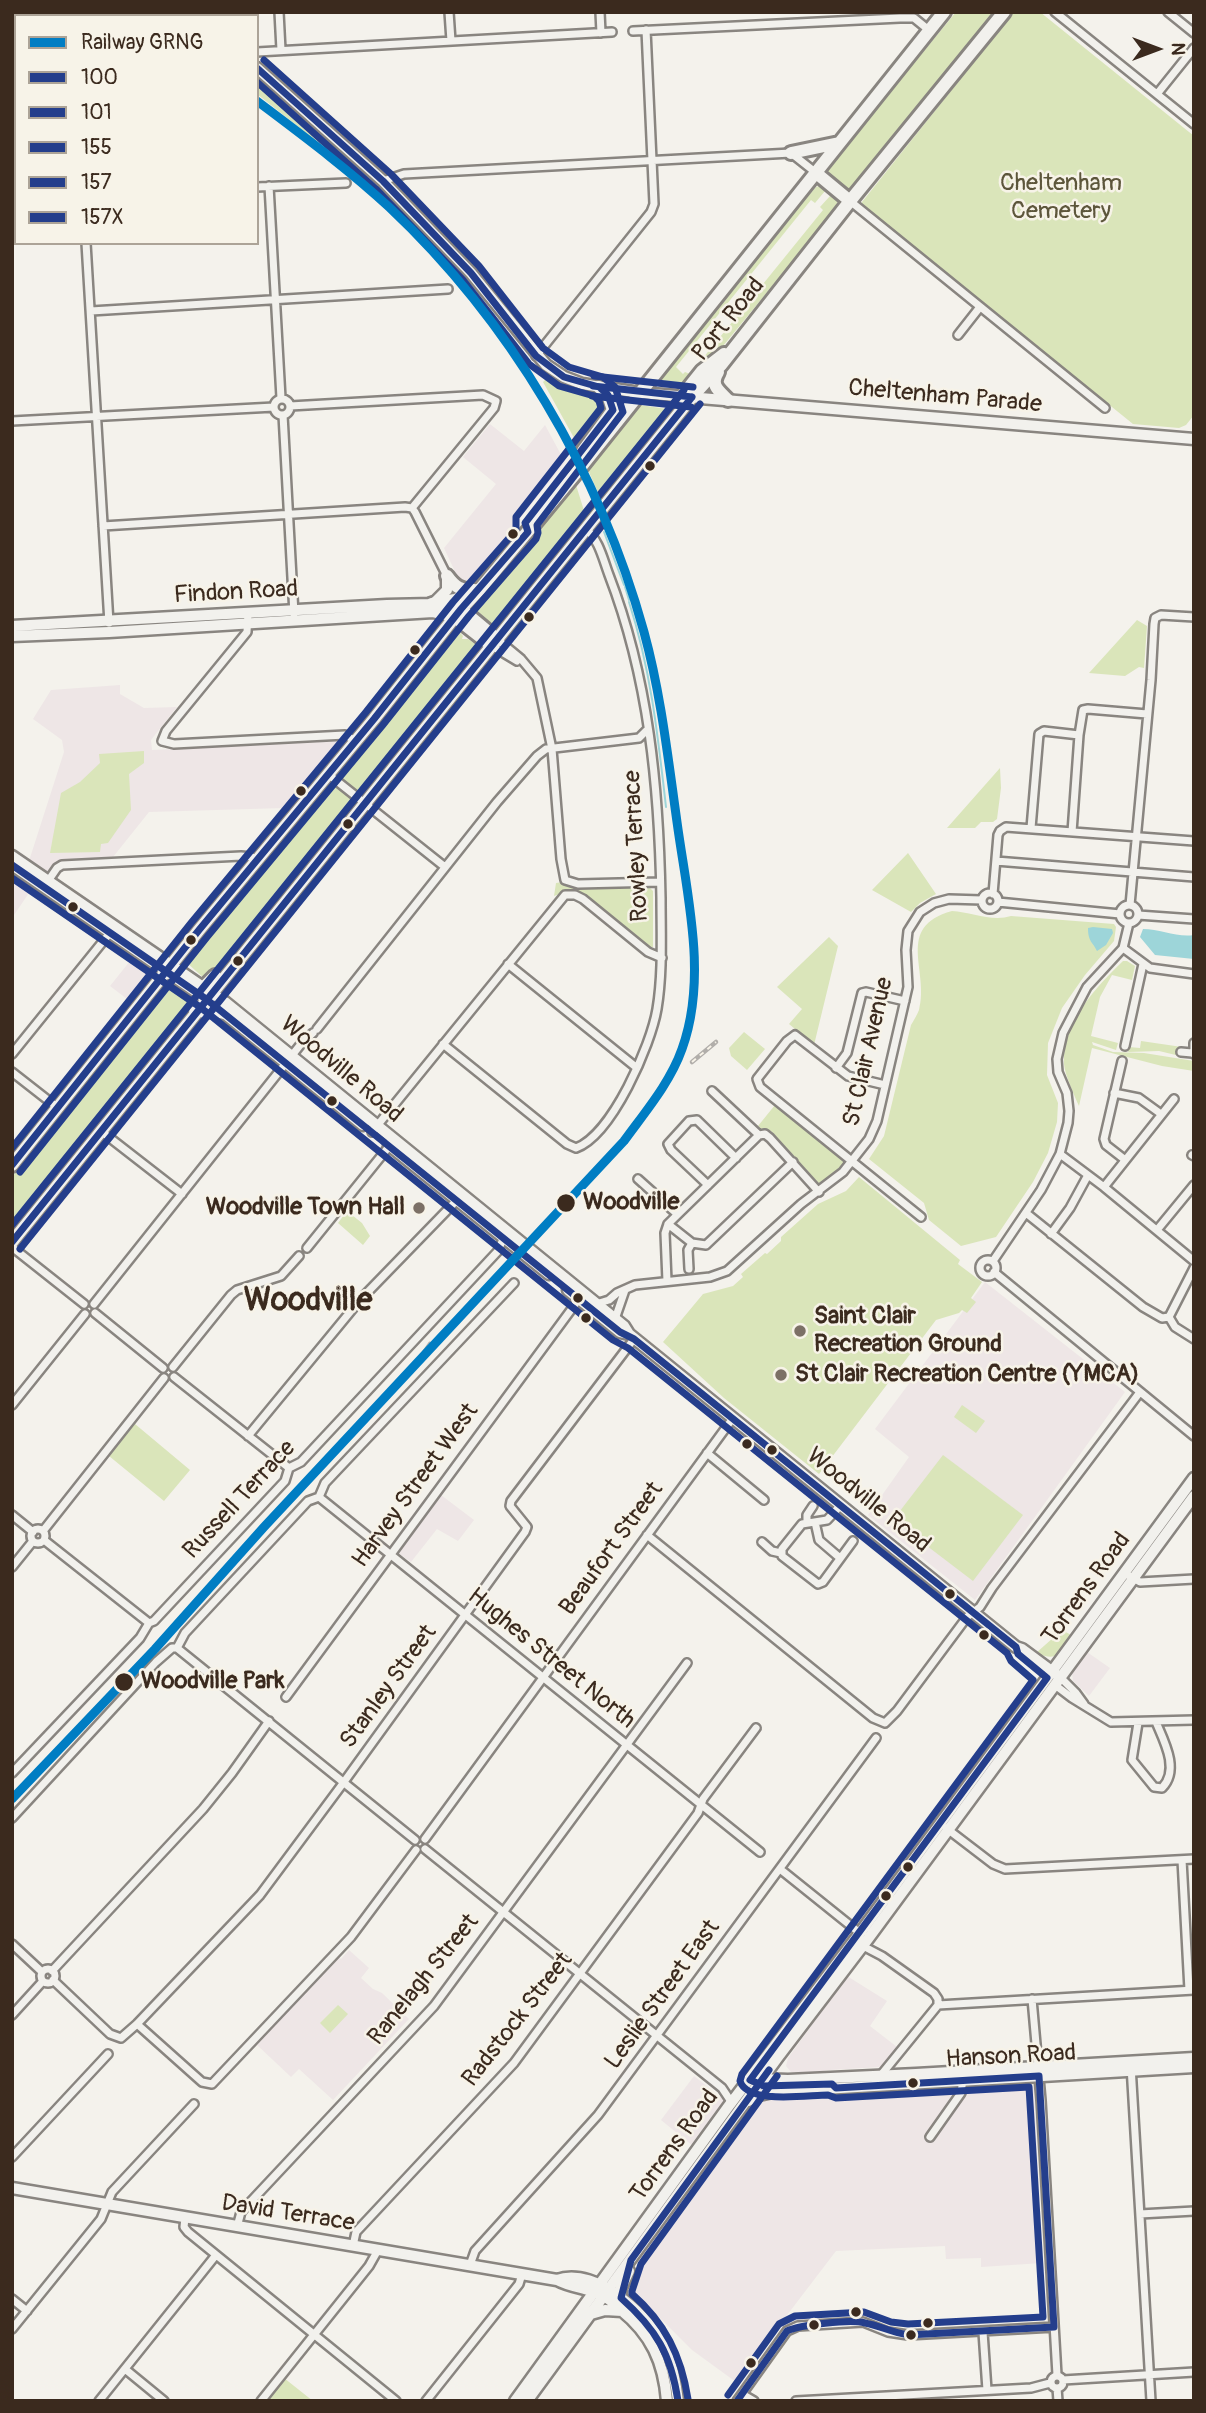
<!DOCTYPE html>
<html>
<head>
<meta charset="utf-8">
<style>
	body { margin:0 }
	#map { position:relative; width:1206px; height:2413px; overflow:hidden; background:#f4f2ec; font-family:Pangolin,sans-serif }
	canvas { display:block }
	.frame { position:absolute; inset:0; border:14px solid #3b2a1e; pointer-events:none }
	.legend { position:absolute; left:14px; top:14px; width:245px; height:231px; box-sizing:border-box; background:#f7f3e8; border:2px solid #aca397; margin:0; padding:9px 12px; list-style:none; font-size:21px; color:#3b2a1e }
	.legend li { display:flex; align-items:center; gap:14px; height:35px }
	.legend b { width:35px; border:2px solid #aca397 }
	.north { position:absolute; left:1122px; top:14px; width:70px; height:70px; -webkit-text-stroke:5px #f7f3e8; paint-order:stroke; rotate:90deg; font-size:19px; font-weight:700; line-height:28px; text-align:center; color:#3b2a1e }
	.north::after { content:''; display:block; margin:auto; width:24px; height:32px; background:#3b2a1e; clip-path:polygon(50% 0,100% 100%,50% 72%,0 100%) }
</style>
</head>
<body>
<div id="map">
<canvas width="1206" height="2413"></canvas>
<div class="frame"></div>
<ul class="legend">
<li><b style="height:9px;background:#007dc3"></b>Railway GRNG</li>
<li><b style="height:9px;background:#243e8c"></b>100</li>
<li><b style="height:9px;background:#243e8c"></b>101</li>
<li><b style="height:9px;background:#243e8c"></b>155</li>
<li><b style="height:9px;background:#243e8c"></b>157</li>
<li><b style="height:9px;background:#243e8c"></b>157X</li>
</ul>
<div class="north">N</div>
</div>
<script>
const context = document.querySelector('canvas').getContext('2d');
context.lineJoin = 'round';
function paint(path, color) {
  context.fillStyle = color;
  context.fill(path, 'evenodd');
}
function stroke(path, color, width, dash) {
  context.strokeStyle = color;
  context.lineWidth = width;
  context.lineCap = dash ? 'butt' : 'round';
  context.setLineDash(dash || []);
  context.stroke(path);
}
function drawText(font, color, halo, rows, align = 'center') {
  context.font = font + ' Pangolin,sans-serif';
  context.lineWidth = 5;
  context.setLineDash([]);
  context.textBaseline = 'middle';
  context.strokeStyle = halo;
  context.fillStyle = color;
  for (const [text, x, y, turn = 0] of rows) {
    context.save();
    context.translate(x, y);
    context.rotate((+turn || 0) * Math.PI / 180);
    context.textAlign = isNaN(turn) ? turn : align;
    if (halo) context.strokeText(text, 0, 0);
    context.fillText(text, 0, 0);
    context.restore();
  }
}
const built = new Path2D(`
	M490,424L524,451L545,425L565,462L471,580L462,581L458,578L444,548L496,484L463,457Z
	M120,685V694L144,708L177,707L151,740L152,750L338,741L339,743L284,808L149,812L113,857L56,861L47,873L29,861L64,752L62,740L33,719L51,690Z
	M12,873L33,887L12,918Z
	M134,956L142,962L148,977L131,1002L110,986Z
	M985,1282L1125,1392L975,1600L868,1515L909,1457L875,1429Z
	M441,1495L474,1520L458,1541L437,1529L411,1562L398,1553Z
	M1087,1652L1110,1668L1089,1696L1073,1681L1072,1673Z
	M349,1950L369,1968L361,1978L373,1989L382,1993L409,2019L333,2100L299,2069L291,2077L257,2045L338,1957L341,1959Z
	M847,1976L887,2001L870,2026L897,2047L881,2067L830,2070L807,2073L791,2072L786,2066L788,2058Z
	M694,2076L723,2099L725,2104L693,2146L661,2120Z
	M1030,2084L1034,2088L1042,2263L981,2267V2258L946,2259L945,2246L836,2251L736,2382L692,2350L630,2288L631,2281L658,2240L663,2227L673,2213L755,2108L766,2100Z`);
const green = new Path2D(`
	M956,12H995L851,190L846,191L824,174L825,171Z
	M1014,12H1040L1194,136V415L1186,425L1179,428L1133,424L862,205V202Z
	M257,76L352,163L349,167L257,94Z
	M820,186L825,191L815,203L811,200L676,367L683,374L685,372L690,374L823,210L820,207L830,196L837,200L838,206L714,357L687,385L657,380L734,280L816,187Z
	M546,379L568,391L594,398L601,403L603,413L578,445L543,382Z
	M640,405L674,410L601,499L588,470Z
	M576,485L586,517L530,588L505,611L493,625L475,610L477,602Z
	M1137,620L1147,626L1144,668L1139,667L1125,676L1089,673Z
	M456,628L463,636L462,639H468L481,648L364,794L360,795L339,778L338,771Z
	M144,751V763L129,774L131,810L108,843L101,844L100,852L50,853L61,793L80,782L100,763L99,754Z
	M1000,768L1001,788L997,819L993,822H981L975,828H947Z
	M328,784H333L354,800V807L252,932L207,981L186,962Z
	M908,853L936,894L920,903L911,912L872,890Z
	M563,882L577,889L649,887L653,891V947L649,948L580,893L568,891L554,896L556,883Z
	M952,911C971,912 992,922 1011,916L1114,924L1116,927L1114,941L1085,975L1062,1008L1048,1043L1047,1075L1058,1103L1057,1122L1048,1153L1033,1182L996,1237L961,1246L929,1220L924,1203L869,1159L884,1136L911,1025C914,1020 917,1015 919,1010C930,971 894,927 952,911Z
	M829,937L838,946L814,1045L789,1024L802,1009L777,987Z
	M1123,961H1127L1135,966L1132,980L1112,975L1100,997L1091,1036L1118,1043L1116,1050L1092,1042L1093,1045L1113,1052L1144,1053L1194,1061V1071L1162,1066L1092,1048L1079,1106C1074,1095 1065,1075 1064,1064C1062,1023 1096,987 1123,961Z
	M171,985L194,1004L12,1228V1177Z
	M744,1032L765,1049L747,1070L731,1056L729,1048Z
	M1141,1041L1182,1047L1180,1056L1159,1051L1128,1052L1129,1047L1140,1048Z
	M775,1105L848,1162L839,1174L821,1186L771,1131H764L758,1126Z
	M859,1177L960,1260L958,1264L982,1282L971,1298L976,1302L967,1313L962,1310L959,1313L936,1320L819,1474L724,1398L663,1342L703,1294L733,1286L743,1277L741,1274L765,1253L767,1254L781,1241V1237L818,1204L846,1191Z
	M347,1211L362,1223L370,1236L363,1245L338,1223Z
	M962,1405L985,1421L976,1433L954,1417Z
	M135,1424L190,1470L164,1501L109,1456Z
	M943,1455L1023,1515L973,1581L893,1520Z
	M1062,1630L1073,1636C1060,1654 1058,1662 1036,1653Z
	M338,2005L348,2014L330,2033L320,2023Z
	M284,2378L313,2401H266Z`);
const water = new Path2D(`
	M1093,927L1112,929L1113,933L1106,945L1097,951C1093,942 1088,942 1088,928Z
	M1143,929C1160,929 1178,938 1194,935V959L1155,955L1140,937Z`);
const stream = new Path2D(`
	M604,532L624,585
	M625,587L629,600
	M629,602C651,670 658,737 666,807`);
const street = new Path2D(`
	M119,12L124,16
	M279,12L281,50
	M449,12L451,41
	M600,12L601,33
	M1055,12L1194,124
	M1168,12L1194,33
	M46,16L49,12
	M633,31L900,18H914L930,31
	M257,52L612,32
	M12,60L16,56
	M1157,94L1194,48
	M383,181L404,174L791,153L815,172
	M269,186L281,398
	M257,187L346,183
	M850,201L1105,408
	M12,203H16
	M86,243L109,623
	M91,311L448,289
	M958,335L980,307
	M536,356L651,212L654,204L646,30
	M274 407a8 8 0 1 1 16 0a8 8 0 1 1-16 0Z
	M290,406L483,395L496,401L494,408L412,508
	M283,415L294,614
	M12,421L274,407
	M103,526L405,507L412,508L415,512L447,576
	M248,613L247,632L166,731L162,741L174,744L345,735L356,741
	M498,640L521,659L537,678L552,749L561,859L565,880L578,884L660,882
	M492,646L517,661
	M328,774L445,867
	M1031,828L1039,734L1044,731L1079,735
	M1072,832L1079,735L1083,710L1088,709L1147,714
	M996,861L1194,877
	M46,884L57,868L62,865L241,856L252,857L257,860
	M982 901a8 8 0 1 1 16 0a8 8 0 1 1-16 0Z
	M993,894L998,835L1000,831L1006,827L1194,841
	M998,902L1120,914
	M1130,905L1151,680L1154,624L1155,618L1161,615L1194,617
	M1120 914a9 9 0 1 1 18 0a9 9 0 1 1-18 0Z
	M1138,915L1194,919
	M1123,948L1150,968L1194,974
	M508,964L637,1068
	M317,1029L497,802L537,756L546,749L639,738L646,731
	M1194,1043V1054
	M443,1044L567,1144L576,1148C612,1135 651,1045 657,1009C663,973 661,935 661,898C659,788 649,679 609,575C603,559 599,540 586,529
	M1125,1046L1143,964
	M1181,1052L1192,1053
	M12,1054L113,929
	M1122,1061L1104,1139L1106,1145L1124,1159
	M836,1068L847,1053L862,993L866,992L905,1001
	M12,1072L58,1108
	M885,1085L848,1076L795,1035L787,1041L757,1079L760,1087L921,1217
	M712,1091L759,1135
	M1114,1093L1139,1098L1161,1114
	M101,1131L182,1194
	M372,1132L565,895H575L583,899L648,952L662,958
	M1060,1154L1104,1187L1194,1261
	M1192,1155L1194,1156
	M638,1179L677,1214
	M708,1185L671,1150L668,1144L689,1121L697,1120L736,1158
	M1104,1187L1174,1099
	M1026,1213L1143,1307L1162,1318L1169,1317L1175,1327L1194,1339
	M668,1224L692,1243L706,1245L793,1162
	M1157,1230L1194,1185
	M1051,1234L1070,1208L1088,1175
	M12,1247L84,1304
	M307,1248L391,1144
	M980 1268a8 8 0 1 1 16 0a8 8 0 1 1-16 0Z
	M993,1261L1041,1190L1060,1154L1068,1123L1069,1111L1067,1093L1058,1072L1057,1059L1063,1033L1087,987L1123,948L1129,923
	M689,1269L688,1250L692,1243
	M994,1272L1194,1436
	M667,1281L665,1233L668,1224L759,1135L765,1134L770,1138L819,1192
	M94,1304L301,1044L313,1033
	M596,1304L609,1300L617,1293L635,1285L710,1277L727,1271L801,1204L843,1172L869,1139L877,1121L908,987L906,950L908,931L920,912L934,903L949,899L982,900
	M95,1313L163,1368
	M1169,1317L1194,1268
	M615,1319L625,1290
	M173,1367L231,1295L237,1290L281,1276L299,1256
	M174,1377L289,1468
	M12,1405L85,1314
	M248,1436L360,1300L459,1198
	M707,1453L764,1500
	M319,1497L760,1852
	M840,1506L827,1520L802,1524L782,1549V1556L818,1584L823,1582L853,1541
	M12,1515L33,1532
	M815,1522L819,1540L840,1558
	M807,1523V1515L813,1506
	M31 1536a7 7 0 1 1 14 0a7 7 0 1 1-14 0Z
	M43,1531L164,1378
	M647,1535L873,1718L885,1723L897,1711L967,1617L980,1607L992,1588L1140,1392
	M44,1540L149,1623
	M762,1542L772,1551L781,1553
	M12,1567L33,1541
	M1124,1573L1140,1582L1194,1579
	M177,1648L415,1840
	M1061,1678L1076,1693L1084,1704
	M1055,1685L1072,1698L1111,1722L1194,1720
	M286,1697L579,1299
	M1138,1723L1132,1760L1154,1787L1162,1788C1180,1770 1164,1741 1156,1722
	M12,1773L140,1638L149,1623L154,1621L285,1481L289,1468L301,1462L498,1251L503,1239
	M12,1818L156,1662L172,1648H177L185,1633L308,1501L319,1497L325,1483L514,1283
	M946,1828L993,1864L1005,1869L1194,1859
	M425,1839L733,1418
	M425,1849L722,2088L730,2100L729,2106
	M1182,1860L1189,1990
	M780,1869L861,1934
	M12,1944L42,1972
	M863,1946L882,1956L934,1993L938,1999V2005
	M41 1976a7 7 0 1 1 14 0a7 7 0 1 1-14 0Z
	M52,1971L203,1809L232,1773L269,1721
	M53,1980L110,2034L121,2038L137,2024L260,1895L341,1786L525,1532L527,1527L510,1506L511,1501L634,1339
	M1032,1999L1041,2100L1057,2375
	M938,2005L1194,1990
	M12,2015L43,1981
	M137,2024L202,2082L212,2084L351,1937L416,1850
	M1131,2066L1151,2401
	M881,2075L938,2005
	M930,2137L961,2093L963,2079
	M12,2157L108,2054
	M1140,2214L1194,2211
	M185,2218L184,2227L188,2232L396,2401
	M237,2227L241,2212L434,2006L687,1663
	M353,2246L356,2232L514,2063L698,1813L703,1799L756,1728
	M470,2265L475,2251L598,2115L876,1738
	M12,2299L27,2311
	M12,2329L101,2219L112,2192L194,2104
	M983,2332L987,2390
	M125,2369L164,2401
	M1051 2382a6 6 0 1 1 12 0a6 6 0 1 1-12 0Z
	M1063,2380L1194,2372
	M1057,2388L1058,2401
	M742,2394L754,2401
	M99,2401L216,2255
	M261,2401L369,2266L378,2250
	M426,2401L519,2284L522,2274
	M737,2401L787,2331L798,2326L863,2322L888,2332L908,2335L1054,2327
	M796,2401L1031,2388L1050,2383`);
const secondary = new Path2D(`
	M185,12L189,16
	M257,68L383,181L471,273L546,365L564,377L582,384L640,393L1194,439
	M433,604L447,590V576
	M12,626L387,605L432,604L461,609
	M12,636L109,632L433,612L455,617
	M12,856L225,1002L624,1326L629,1334L1016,1647L1022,1649L1061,1678
	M12,865L202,996
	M219,1009L363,1125
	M389,1145L549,1274
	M568,1290L620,1332L629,1334
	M759,2079L788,2080L916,2074L1194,2058
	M748,2101L759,2095L773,2092L1194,2067
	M12,2188L557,2280C571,2288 590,2288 604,2296C610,2299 616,2306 621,2310C651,2334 664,2362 667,2401
	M557,2280C596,2265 654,2319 667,2353C673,2368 676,2384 678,2401
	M621,2298V2288L629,2271
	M591,2314L605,2310L622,2311
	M515,2401L728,2107L860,1933L1194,1478
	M527,2401L778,2057L868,1939L1194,1496`);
const highway = new Path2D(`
	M791,153L839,143
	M815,172L850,201
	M718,372C710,385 718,390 728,400
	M682,396L702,371L724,354
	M583,451L613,410L608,395L599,387
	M447,576C455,587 461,591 474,590
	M432,604L455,600L472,593
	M461,609L498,640
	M455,617L492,646
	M198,993L215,976
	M195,1012L212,1010L224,1013
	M12,1165L199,930L374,719L461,609L481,588L581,467L944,12
	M12,1242L692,397L721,365L850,201L1004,12`);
const rail = new Path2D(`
	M692,1062L716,1042
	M415,1365L430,1344`);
const bus1 = new Path2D(`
	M12,865L206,999L620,1332L634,1339L1016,1647L1018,1654L1047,1678L750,2080L764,2086L832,2084L836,2088L1039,2076L1054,2327L908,2335C891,2332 880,2326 865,2323C850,2319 800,2325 787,2331L737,2401
	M678,2401C671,2354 656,2329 621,2298L631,2260L769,2070`);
const bus2 = new Path2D(`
	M12,878L200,1007L613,1340L628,1348L1007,1653L1011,1661L1033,1680L742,2074L740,2081C748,2105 807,2095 828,2095L836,2098L1029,2087L1043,2317L908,2324L891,2322L864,2312L795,2316L779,2324L728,2395
	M688,2399C681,2355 665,2323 632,2294V2291L641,2264L777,2076`);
const bus3 = new Path2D(`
	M593,386L692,397
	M12,1165L199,930L374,719L461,609L528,532L525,523L613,410L608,395L599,387L564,377L536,356L471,273L383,181L257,68
	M12,1242L692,397`);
const bus4 = new Path2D(`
	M592,396L691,407
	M20,1172L207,937L382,726L469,616L536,539L538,533L537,525L623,412L615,387L603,377L569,367L543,348L479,266L391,174L264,60
	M20,1249L700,404`);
const bus5 = new Path2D(`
	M594,376L693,387
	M12,1148L191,923L366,712L453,602L516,530V517L601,408L599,401L594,396L559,386L529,364L463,280L376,189L257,82
	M12,1225L684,390`);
const rail1 = new Path2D(`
	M12,1799L155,1649L264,1527L624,1141C645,1112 670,1083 682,1049C708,977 687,896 677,822C668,758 661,694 644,632C600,472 510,321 389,207C348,169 302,135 257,101`);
const markers = [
	[650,466,6,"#3b2a1e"],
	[513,534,6,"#3b2a1e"],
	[529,617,6,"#3b2a1e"],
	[415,650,6,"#3b2a1e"],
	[301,791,6,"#3b2a1e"],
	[348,824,6,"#3b2a1e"],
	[73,907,6,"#3b2a1e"],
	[191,940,6,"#3b2a1e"],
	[238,961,6,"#3b2a1e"],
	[332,1101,6,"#3b2a1e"],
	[566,1203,10,"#3b2a1e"],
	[419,1208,7,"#7c7066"],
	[578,1298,6,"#3b2a1e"],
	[586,1318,6,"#3b2a1e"],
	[800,1331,7,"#7c7066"],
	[781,1375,7,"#7c7066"],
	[747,1444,6,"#3b2a1e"],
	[772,1450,6,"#3b2a1e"],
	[950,1594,6,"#3b2a1e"],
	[984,1635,6,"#3b2a1e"],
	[124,1682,10,"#3b2a1e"],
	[908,1867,6,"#3b2a1e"],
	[886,1896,6,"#3b2a1e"],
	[913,2083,6,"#3b2a1e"],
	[856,2312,6,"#3b2a1e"],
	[928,2323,6,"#3b2a1e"],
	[814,2325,6,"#3b2a1e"],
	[911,2335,6,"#3b2a1e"],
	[751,2363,6,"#3b2a1e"]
];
const parkNames = [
	["Cheltenham",1061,184],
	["Cemetery",1061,212]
];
const streetNames = [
	["Port Road",729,320,-51],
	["Cheltenham Parade",945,397,5],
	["Findon Road",236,593,-3],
	["Rowley Terrace",637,846,-93],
	["St Clair Avenue",869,1052,-77],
	["Woodville Road",341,1070,40],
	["Harvey Street West",416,1486,-54],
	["Russell Terrace",240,1500,-47],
	["Woodville Road",868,1501,39],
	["Beaufort Street",612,1549,-54],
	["Torrens Road",1087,1589,-54],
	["Hughes Street North",551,1659,39],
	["Stanley Street",389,1687,-54],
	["Ranelagh Street",424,1980,-51],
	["Leslie Street East",663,1995,-54],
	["Radstock Street",518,2020,-52],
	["Hanson Road",1011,2057,-3],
	["Torrens Road",675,2146,-54],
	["David Terrace",288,2214,9]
];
const stopNames = [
	["Woodville",583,1203],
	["Woodville Park",141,1682]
];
const poiNames = [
	["Woodville Town Hall",405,1208,"right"],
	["Saint Clair",814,1317],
	["Recreation Ground",814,1345],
	["St Clair Recreation Centre (YMCA)",795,1375]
];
const districtNames = [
	["Woodville",308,1302]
];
paint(built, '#eee6e6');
paint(green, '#dae5ba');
paint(water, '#9dd5d9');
stroke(stream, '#9dd5d9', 2);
stroke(street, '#898580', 12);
stroke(secondary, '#898580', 15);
stroke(highway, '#898580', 18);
stroke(street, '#f2f1ed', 7);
stroke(secondary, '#f2f1ed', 10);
stroke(highway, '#f2f1ed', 12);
stroke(rail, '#b1aeaa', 4.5);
stroke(rail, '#f7f3e8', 2, [5]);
stroke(bus1, '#243e8c', 7);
stroke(bus2, '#243e8c', 7);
stroke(bus3, '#243e8c', 7);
stroke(bus4, '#243e8c', 7);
stroke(bus5, '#243e8c', 7);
stroke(rail1, '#007dc3', 9);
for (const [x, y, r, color] of markers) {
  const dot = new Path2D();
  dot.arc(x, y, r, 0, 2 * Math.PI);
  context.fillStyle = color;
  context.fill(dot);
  stroke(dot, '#f7f3e8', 2.5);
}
drawText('24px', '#5d563b', '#f7f3e8', parkNames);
drawText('24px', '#3b2a1e', '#f7f3e8', streetNames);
drawText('bold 24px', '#3b2a1e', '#f7f3e8', stopNames, 'left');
drawText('bold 24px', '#3b2a1e', '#f7f3e8', poiNames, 'left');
drawText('bold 32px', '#3b2a1e', '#f7f3e8', districtNames);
</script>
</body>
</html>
